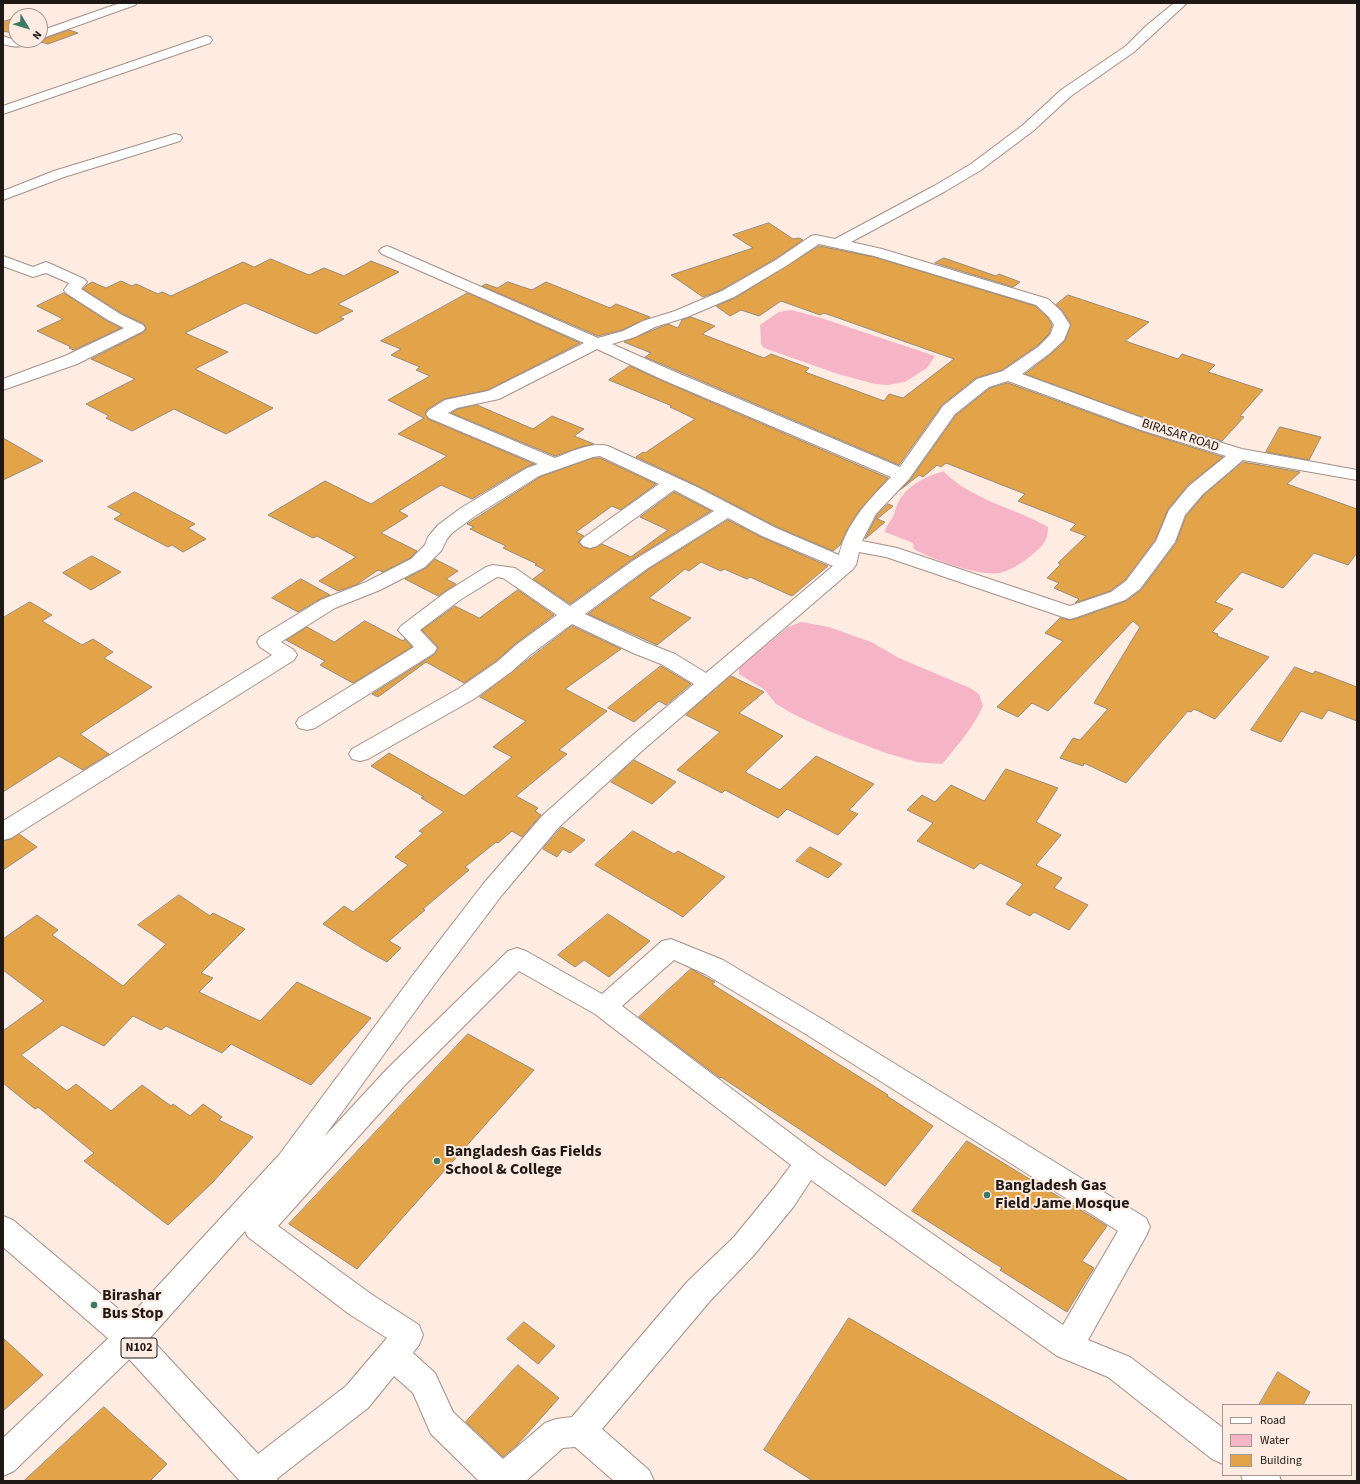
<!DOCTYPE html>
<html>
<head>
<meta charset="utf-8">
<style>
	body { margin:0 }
	#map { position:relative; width:1360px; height:1484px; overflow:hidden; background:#feebe1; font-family:"Source Sans 3",sans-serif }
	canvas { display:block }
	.frame { position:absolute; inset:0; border:4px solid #201814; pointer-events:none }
	.legend { position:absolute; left:1222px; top:1404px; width:130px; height:72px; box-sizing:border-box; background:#feebe1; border:1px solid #a5978f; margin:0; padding:5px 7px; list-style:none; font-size:12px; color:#201814 }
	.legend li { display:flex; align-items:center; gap:8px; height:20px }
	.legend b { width:20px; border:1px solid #a5978f }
	.north { position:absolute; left:8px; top:8px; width:40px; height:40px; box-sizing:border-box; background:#feebe1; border:1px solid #a5978f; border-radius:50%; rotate:128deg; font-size:11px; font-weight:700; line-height:16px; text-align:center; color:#201814 }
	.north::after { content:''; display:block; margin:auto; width:14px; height:18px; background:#3a7965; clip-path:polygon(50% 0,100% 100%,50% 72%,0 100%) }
</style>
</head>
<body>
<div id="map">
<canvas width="1360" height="1484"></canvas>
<div class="frame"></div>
<ul class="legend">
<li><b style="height:5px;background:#fff"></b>Road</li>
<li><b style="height:11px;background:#f5b5c7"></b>Water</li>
<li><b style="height:11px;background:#e3a449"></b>Building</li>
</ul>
<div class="north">N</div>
</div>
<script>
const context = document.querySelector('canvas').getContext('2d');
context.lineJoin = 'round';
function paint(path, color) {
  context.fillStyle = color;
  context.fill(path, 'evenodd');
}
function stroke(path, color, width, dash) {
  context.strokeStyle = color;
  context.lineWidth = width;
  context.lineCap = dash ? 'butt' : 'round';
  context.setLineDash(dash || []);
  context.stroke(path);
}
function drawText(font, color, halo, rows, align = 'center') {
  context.font = font + ' "Source Sans 3",sans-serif';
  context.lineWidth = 4;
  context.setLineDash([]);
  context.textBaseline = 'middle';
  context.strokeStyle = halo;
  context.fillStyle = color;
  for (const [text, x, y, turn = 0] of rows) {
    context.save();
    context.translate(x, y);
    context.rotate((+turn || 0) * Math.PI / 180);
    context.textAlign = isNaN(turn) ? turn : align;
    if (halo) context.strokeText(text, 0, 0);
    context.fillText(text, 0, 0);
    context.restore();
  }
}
const water = new Path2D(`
	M791,310L818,317L935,356L927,368L905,382L887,385L875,384L838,374L764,348L761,344L760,325L779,312Z
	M945,471L944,472C974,501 1013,507 1048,527C1048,542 1042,546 1032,555C1023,562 1013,569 1003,572C985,579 931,559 914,549L913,543L885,532C886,525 891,521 894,515C895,511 896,507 898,503C907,485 926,476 945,471Z
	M801,622L829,627L871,642L899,658L970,688L979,694L983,706C973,728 957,746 942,764L917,762L886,753L831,732L795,715L776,704L765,690L739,674V668L788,627Z`);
const building = new Path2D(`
	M16,18V34L3,31V22Z
	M69,30L78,33L48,44L35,40H41Z
	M769,223L793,239L799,238L803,240L775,259L721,290L703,297L671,275L753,248L733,235Z
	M819,246L874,257L1035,306L1048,318L1052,325L1049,334L1037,346L1002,370L976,378L942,405L899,465L645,357L651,353L624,342L668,324L678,328L682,320L691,317L715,326L702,334L764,358L771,354L809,368L805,372L884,401L889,394L903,398L954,359L824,313L820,315L781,301L759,316L741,310L730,316L716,306L735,298Z
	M944,258L996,276L999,274L1020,282L1013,287L935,263Z
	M271,259L309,275L324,268L344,276L371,261L399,272L338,304L353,311L340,317L344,319L316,334L245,303L185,333L228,352L195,369L273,408L226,434L174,409L132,431L106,418L109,416L86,404L135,379L91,359L144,332L146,329L144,324L121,313L83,289L87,285L92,282L106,288L121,281L132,286L136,284L158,294L162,292L171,296L243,262L254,267Z
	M508,282L532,290L546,282L610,308L616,304L650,317L622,330L598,336L482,286L486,284L497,288Z
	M64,293L107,321L121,328L74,350L69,348L71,347L37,331L63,319L37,306Z
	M468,293L580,343L488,390L444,399L428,409L425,413L428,419L534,464L526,467L472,499L441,485L399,511L408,516L381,533L417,551L410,558L383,572L378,570L356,585L338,591L319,581L356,557L317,536L313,538L268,515L325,481L371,504L447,456L398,434L424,418L388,400L430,376L416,370L420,367L391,355L401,349L381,341Z
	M1068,295L1149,322L1125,341L1178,359L1182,354L1215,365L1208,372L1263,390L1240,416L1244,417L1222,441L1153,421L1025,374L1051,354L1065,341L1071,324L1062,310L1056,305Z
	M630,366L660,380L888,478L858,512L846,532L840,545L833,551L777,527L698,486L636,457L643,452L645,453L695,419L670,407L672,406L609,380Z
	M1008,383L1140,431L1223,457L1188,485L1168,509L1155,540L1125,580L1110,591L1075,603L1079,599L1054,588L1059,583L1047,578L1061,564L1058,563L1086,536L1070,530L1076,524L1018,501L1025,494L946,463L941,467L937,465L923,477L919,475L900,490L910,480L956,415L990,388Z
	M477,405L533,429L552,416L584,429L574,436L594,444L581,447L555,456L451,413L458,409Z
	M1280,427L1321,437L1309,460L1266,452Z
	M3,438L43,461L3,480Z
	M593,458H600L656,484L621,510L612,506L576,532L584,536L578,542L583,547L590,549L602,544L631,557L668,530L640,517L674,492L711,511L633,559L570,604L533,579L545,570L535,565L537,564L503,548L506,546L470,529L474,527L467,524L540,477Z
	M1243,462L1300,472L1287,484L1357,509V553L1348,565L1314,553L1283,588L1242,572L1215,602L1233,609L1212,632L1218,634L1217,636L1269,657L1215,719L1194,709L1191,712L1188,711L1126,783L1084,763L1083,766L1060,758L1073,738L1080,740L1108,709L1094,703L1140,627L1133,621L1048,711L1032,703L1018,717L997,707L1063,641L1045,633L1060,618L1070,620L1078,618L1126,601L1141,590L1176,543L1186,516L1204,495Z
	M135,492L195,524L188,528L206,539L183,552L172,545L168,547L114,519L122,514L108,507Z
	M888,504L893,506L877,519L885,522L865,539L877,515Z
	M728,520L761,537L828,566L792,596L750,577L747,579L724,569L721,571L701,562L689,571L685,569L649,598L691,618L657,645L588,614L649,569Z
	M92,556L121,572L91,590L63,573Z
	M435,559L458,571L446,579L456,584L438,596L405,579L426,568Z
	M301,579L330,595L320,599L298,612L272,598Z
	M518,590L554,615L515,644L496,661L464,683L426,662L378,697L372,694L435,654L438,647L422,630L455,606L479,618Z
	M30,602L52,615L42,621L82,645L93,639L113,652L104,658L152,687L80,734L109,754L83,770L59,756L3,792V618Z
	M365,621L403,641L405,639L412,647L353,683L320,665L325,661L286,640L307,627L334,642Z
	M572,626L621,649L565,689L607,711L559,750L567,754L516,796L538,808L535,811L541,815L522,837L512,831L498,843L496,842L465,867L469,870L423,909L425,910L389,941L401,948L387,962L365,950L323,924L344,906L353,912L408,865L395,857L423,833L419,831L444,812L421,798L424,797L371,766L389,753L464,796L512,757L493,747L526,721L480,697Z
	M661,666L691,684L666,705L659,701L634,722L608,708Z
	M1295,667L1313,674L1315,671L1357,687V721L1328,710L1322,719L1301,711L1281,742L1251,730Z
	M731,676L764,692L739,713L783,736L745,772L780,790L816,756L874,784L849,810L858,814L838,835L787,809L778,818L725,790L722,793L677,770L720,732L686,715Z
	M634,760L676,782L652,804L611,782Z
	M1006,769L1058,788L1036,822L1061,835L1036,865L1062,878L1054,888L1088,905L1069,930L1034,912L1030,916L1006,904L1023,884L980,863L974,869L917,841L933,823L907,810L922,795L935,802L951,785L984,801Z
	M562,827L585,840L570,853L563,849L557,857L543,849Z
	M633,831L674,854L678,851L725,877L683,917L595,865Z
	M19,834L37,847L3,870V841L11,839Z
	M810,847L842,864L828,878L796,861Z
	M179,895L210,916L213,913L245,929L201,973L213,978L199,992L260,1021L297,982L371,1018L311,1085L231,1044L222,1053L166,1026L161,1030L133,1016L104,1046L62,1025L21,1055L67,1091L76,1084L111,1111L142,1085L171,1106L173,1104L190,1116L203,1104L222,1117L219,1120L253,1137L213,1182L168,1225L84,1161L94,1153L38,1107L35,1109L3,1083V1031L44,1001L3,970V939L37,915L58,930L52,935L123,986L166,944L138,925Z
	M608,914L650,941L609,977L584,960L575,967L558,955Z
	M691,969L715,982L712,984L888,1095L887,1096L933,1126L885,1186L721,1077L720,1078L639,1017Z
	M468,1034L534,1070L357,1269L289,1224Z
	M967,1141L1107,1226L1082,1261L1094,1268L1067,1312L1000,1270L1002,1268L912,1211Z
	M849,1318L1129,1481H813L764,1450Z
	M524,1322L555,1346L538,1364L507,1339Z
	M3,1338L43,1375L3,1411Z
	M518,1365L559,1398L517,1445L503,1457L466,1422Z
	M1278,1372L1310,1392L1303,1405H1259Z
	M104,1407L167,1464L150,1481H24Z`);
const street = new Path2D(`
	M120,3H137L135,5L40,39V31Z
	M1174,3H1187L1134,52L1071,96L1033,131L981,170L944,192L851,242L882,249L1048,299L1061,311L1070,325L1064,340L1050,353L1022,374L1153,422L1242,449L1357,470V480L1243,460L1203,494L1185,515L1175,542L1140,589L1125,600L1077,617L1070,619L1063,617L886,557L859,552L856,565L853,569L643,750L559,827L502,895L434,985L324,1137L387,1069L508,951L517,948L526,951L602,994L662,941L671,939L723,960L822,1019L1146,1218L1150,1227L1146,1236L1088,1340L1130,1357L1223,1428V1464L1212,1459L1108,1377L1057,1356L811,1180L794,1206L754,1255L710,1301L602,1429L649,1470L654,1481H614L575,1447L563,1448L526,1481H479L431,1434L413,1393L394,1376L368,1408L274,1481H242L240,1475L245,1464L346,1386L387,1338L349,1314L248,1237L245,1231L141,1348L14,1471L3,1476V1438L119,1328L279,1155L416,971L484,883L543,815L627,740L694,684L661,664L633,653L572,624L530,655L511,672L474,699L368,759L360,761L352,759L349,754L352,749L458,689L497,662L516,645L557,615L503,578L497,577L460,600L420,630L437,648L434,653L315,728L307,730L299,728L296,723L299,718L414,647L398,630L401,626L446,592L486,567L493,565L515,568L570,606L634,560L714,511L674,490L597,546L590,548L583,546L580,542L583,538L659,484L600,456L593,457L539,476L475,516L452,533L447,539L441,551L425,567L380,590L335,608L281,642L294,650L297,655L294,660L11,838L3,840V821L272,655L260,647L257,642L260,637L321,600L366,582L411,559L425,545L428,537L438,525L461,508L527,468L538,464L429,418L426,414L429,410L445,400L488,391L584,343L382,254L379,251L382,248L387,246L392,248L598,338L623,331L643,321L675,311L722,291L776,260L811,236L816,235L835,239L934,186L971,164L1023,125L1061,90L1126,46L1146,26ZM819,244L874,256L1036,305L1049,317L1054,325L1050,335L1038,347L1003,371L977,379L943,406L900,467L673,371L612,344L635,337L655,327L687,317L734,297L786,266ZM597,349L661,379L891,477C868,501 847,522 839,555L776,528L697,487L608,446C591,442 571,452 555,458L448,413L457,408L499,399ZM1008,381L1141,430L1226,456L1189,486L1169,510L1156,541L1126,581L1111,592L1070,606L897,548L862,541L876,514L909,479L955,414L989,387ZM728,518L762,536L833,566L706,673L675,654L647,643L585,614L648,568ZM674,960L705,974L804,1033L1118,1231L1063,1325L818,1154L622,1006ZM519,971L595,1014L791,1165L774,1188L734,1237L688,1281L572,1417L556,1419L545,1423L503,1459L453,1412L435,1373L413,1353L419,1345L423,1335L419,1325L371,1294L278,1226L405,1085Z
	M3,36L14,40H32C25,49 12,47 3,44Z
	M206,36L210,37L212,40L210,43L3,114V106Z
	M175,134L180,135L182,138L180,141L64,177L3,200V191L54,171Z
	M3,256L33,267L46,262L51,264L84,279L87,282L81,289L120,314L143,325L145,328L143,331L77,364L3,390V379L65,356L124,328L108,320L66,293L64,290L69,283L46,273L33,277L3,266Z
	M1241,1475H1279L1281,1481H1243Z`);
const highway = new Path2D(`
	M3,1216L13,1220L141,1328L273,1470L278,1481H240L119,1348L3,1247Z`);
const markers = [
	[437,1161,4,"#3a7965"],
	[987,1195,4,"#3a7965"],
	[94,1305,4,"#3a7965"]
];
const shields = [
	[139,1348,36]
];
const shieldNames = [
	["N102",139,1348]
];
const streetNames = [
	["BIRASAR ROAD",1180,436,18]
];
const nearPoinames = [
	["Bangladesh Gas Fields",445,1152],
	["School & College",445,1170],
	["Bangladesh Gas",995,1186],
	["Field Jame Mosque",995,1204],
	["Birashar",102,1296],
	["Bus Stop",102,1314]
];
paint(water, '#f5b5c7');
paint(building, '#e3a449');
stroke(building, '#988a79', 1);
stroke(street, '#a69085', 2);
stroke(highway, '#a69085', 2);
paint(street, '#fff');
paint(highway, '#fff');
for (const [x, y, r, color] of markers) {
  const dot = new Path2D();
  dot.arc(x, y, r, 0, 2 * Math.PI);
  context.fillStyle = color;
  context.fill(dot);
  stroke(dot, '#feebe1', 1.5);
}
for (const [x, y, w] of shields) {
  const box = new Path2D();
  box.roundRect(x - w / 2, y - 10, w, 20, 3);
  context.fillStyle = '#feebe1';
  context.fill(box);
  stroke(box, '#201814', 1);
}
drawText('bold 12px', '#201814', null, shieldNames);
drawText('13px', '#201814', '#feebe1', streetNames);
drawText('bold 16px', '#201814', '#feebe1', nearPoinames, 'left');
</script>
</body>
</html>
